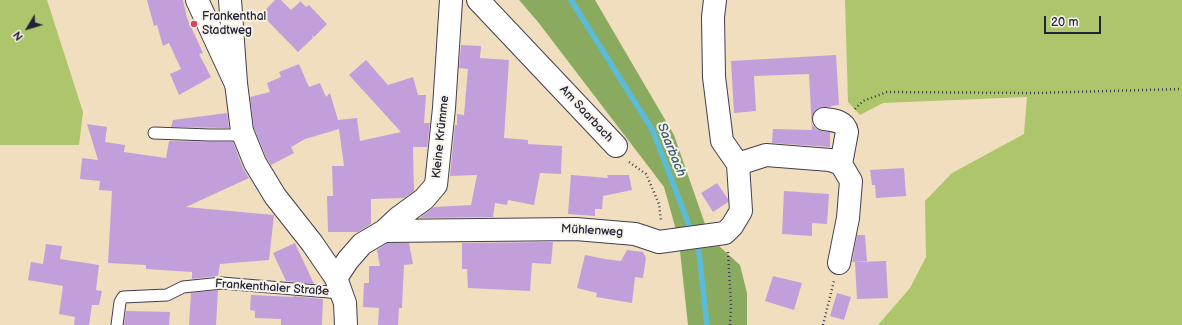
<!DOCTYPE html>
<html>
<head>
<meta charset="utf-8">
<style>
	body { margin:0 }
	#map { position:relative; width:1182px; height:325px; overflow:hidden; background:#f1debf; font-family:"Balsamiq Sans",sans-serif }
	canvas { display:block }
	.north { position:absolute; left:8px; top:8px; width:40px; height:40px; -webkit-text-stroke:3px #f7f3e8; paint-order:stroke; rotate:232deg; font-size:11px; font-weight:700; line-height:16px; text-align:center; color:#22223b }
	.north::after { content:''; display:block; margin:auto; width:14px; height:18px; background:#22223b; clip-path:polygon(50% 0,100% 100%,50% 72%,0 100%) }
	.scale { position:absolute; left:1044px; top:16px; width:57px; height:18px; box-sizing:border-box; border:2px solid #22223b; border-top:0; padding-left:5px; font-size:12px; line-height:14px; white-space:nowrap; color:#22223b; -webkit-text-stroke:3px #f7f3e8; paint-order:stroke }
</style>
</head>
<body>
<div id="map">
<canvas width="1182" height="325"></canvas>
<div class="north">N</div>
<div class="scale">20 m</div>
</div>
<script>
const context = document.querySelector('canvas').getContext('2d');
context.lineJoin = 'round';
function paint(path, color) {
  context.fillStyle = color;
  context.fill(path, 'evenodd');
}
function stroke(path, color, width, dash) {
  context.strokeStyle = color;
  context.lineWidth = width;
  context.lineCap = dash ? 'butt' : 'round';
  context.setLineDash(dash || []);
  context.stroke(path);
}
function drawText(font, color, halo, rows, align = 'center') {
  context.font = font + ' "Balsamiq Sans",sans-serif';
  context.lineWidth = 4;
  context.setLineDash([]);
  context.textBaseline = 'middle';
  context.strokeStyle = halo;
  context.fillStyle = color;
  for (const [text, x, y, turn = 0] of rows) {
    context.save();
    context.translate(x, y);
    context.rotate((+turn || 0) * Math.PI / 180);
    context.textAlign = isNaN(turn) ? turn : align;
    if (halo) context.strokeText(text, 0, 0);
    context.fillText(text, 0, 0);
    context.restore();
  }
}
const green = new Path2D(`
	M0,0H47L83,112L79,145H0Z
	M845,0H1182V325H878L910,288L926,257L925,201L952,173L1024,134L1027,97L883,103L860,115L848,102Z`);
const forest = new Path2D(`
	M519,0H595L674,135L705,224L676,230L664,187L538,22Z
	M719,246L740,265L747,293V325H688L680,251Z`);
const stream = new Path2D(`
	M571,0L653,131L692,233
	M695,241L699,253L707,325`);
const building = new Path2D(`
	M147,0H183L187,18L203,53L199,54L211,77L179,95L170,74L181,69L169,43L163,46L157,25L154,26Z
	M275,0H281L291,10L301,1L302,3L306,7L309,5L327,24L314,37L312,35L313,38L298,52L261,14Z
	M461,45L481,46L480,58L509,60L504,138L528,140V144L562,146L561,174L540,173L534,205L508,200L507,205L495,203L493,217L421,218V217L434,207L471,205L477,175L450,176L455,125H457V114L464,115L468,69L459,68Z
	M836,55L839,105L831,106V107H825L819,108L814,112L812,118V124L816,129L822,131L830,132V147L772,143L773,129L812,130L809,74L754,76L756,111L734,113L731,61Z
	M366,60L388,85L413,77L418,95H426L424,123H430L427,147H413L414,191L404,198L371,199V224L358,232H328L327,196H333L332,166H344L339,129L305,139L291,147L294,153L271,165L266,157L254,128L250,97L270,92L267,83L281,77L279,72L299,64L309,87L320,83L326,97L330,93L338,120L357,118L360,141L401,132L349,75Z
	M227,113L229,128L171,127L173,120Z
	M87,124L107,127L105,142L125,145L124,152L166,158L169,141L233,142L243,168L249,178L186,207L274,215L269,260L220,264L218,276L192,279V272L146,269V265L108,263L112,191L99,190L100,181L80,179L82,158L98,160Z
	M904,168L906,196L876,198L875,185H872L870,170Z
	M571,175L608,178L607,175H629L632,190L603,196L602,209H595V216L568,214Z
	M717,183L728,199V202L713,212L701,193Z
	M784,191L829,194L827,224L812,223V236L782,234Z
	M857,235H865L867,261L852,262Z
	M553,242L551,264L532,263L530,291L468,288L467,269H462V243Z
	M295,243L314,284L286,281L273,253Z
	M387,243H409L413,264L404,265L402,308H399L398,325H378L379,308L363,307L364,283H369V266H380L377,250Z
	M46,244L62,246L60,259L99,265L96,290L102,291L99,305H92L89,325H74L75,317L59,314L63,286L28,280L31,262L43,264Z
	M627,250L643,252L646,258L643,278L635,277L632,303L596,297L597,293L577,288L585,255L605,259L621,261Z
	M886,261L888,298L857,299L855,262Z
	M773,276L802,283L794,310L765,301Z
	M218,290L216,325H189L191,293Z
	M837,293L851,297L844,320L830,316Z
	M251,295L294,297L293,296L323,299L322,325H281V319L255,318V311L250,310Z
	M126,311L170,312L169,325H124Z`);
const path = new Path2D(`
	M855,109L863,101L887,92L1034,93L1182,89
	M629,162L646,174L659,204L661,221
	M728,252L731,305L730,325
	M823,325L834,281`);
const lane = new Path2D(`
	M154,133L210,135H244
	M117,325L120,302L123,297L167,295L183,287L222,283L341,293`);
const street = new Path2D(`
	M197,0L235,82
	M478,0L616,146
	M824,119C834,120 845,121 847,132L841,164L851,181L848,218L839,263
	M738,164L766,155L830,160L841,164
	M384,231L576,229L635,234L659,242L725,233L732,226L741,211L738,164L722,141L714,77L713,17L715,0
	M336,278L348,260L362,244L384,231L398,218L424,199L436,185L444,108L451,0`);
const secondary = new Path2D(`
	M230,0L236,83L242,131L255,163L275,196L312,243L336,278L345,303L346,325`);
const markers = [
	[194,24,4,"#d1495b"]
];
const poiNames = [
	["Frankenthal",202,17],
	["Stadtweg",202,31]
];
const streetNames = [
	["Am Saarbach",586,114,47],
	["Kleine Krümme",441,137,-84],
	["Mühlenweg",592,231,3],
	["Frankenthaler Straße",272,288,4]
];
const waterNames = [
	["Saarbach",671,150,68]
];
paint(green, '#aec66b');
paint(forest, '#8aab5f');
stroke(stream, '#5bbcd9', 5.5);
paint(building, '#c29fda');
stroke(lane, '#413e4f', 13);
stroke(street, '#413e4f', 24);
stroke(secondary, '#413e4f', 24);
stroke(path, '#413e4f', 2.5, [1, 3]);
stroke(lane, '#fff', 11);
stroke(street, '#fff', 22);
stroke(secondary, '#fff', 22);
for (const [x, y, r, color] of markers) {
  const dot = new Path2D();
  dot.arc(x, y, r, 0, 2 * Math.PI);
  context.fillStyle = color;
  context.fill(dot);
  stroke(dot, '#f7f3e8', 1.5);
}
drawText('12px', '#22223b', '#f7f3e8', poiNames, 'left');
drawText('12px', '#22223b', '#f7f3e8', streetNames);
drawText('italic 13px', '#365872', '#f7f3e8', waterNames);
</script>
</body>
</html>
